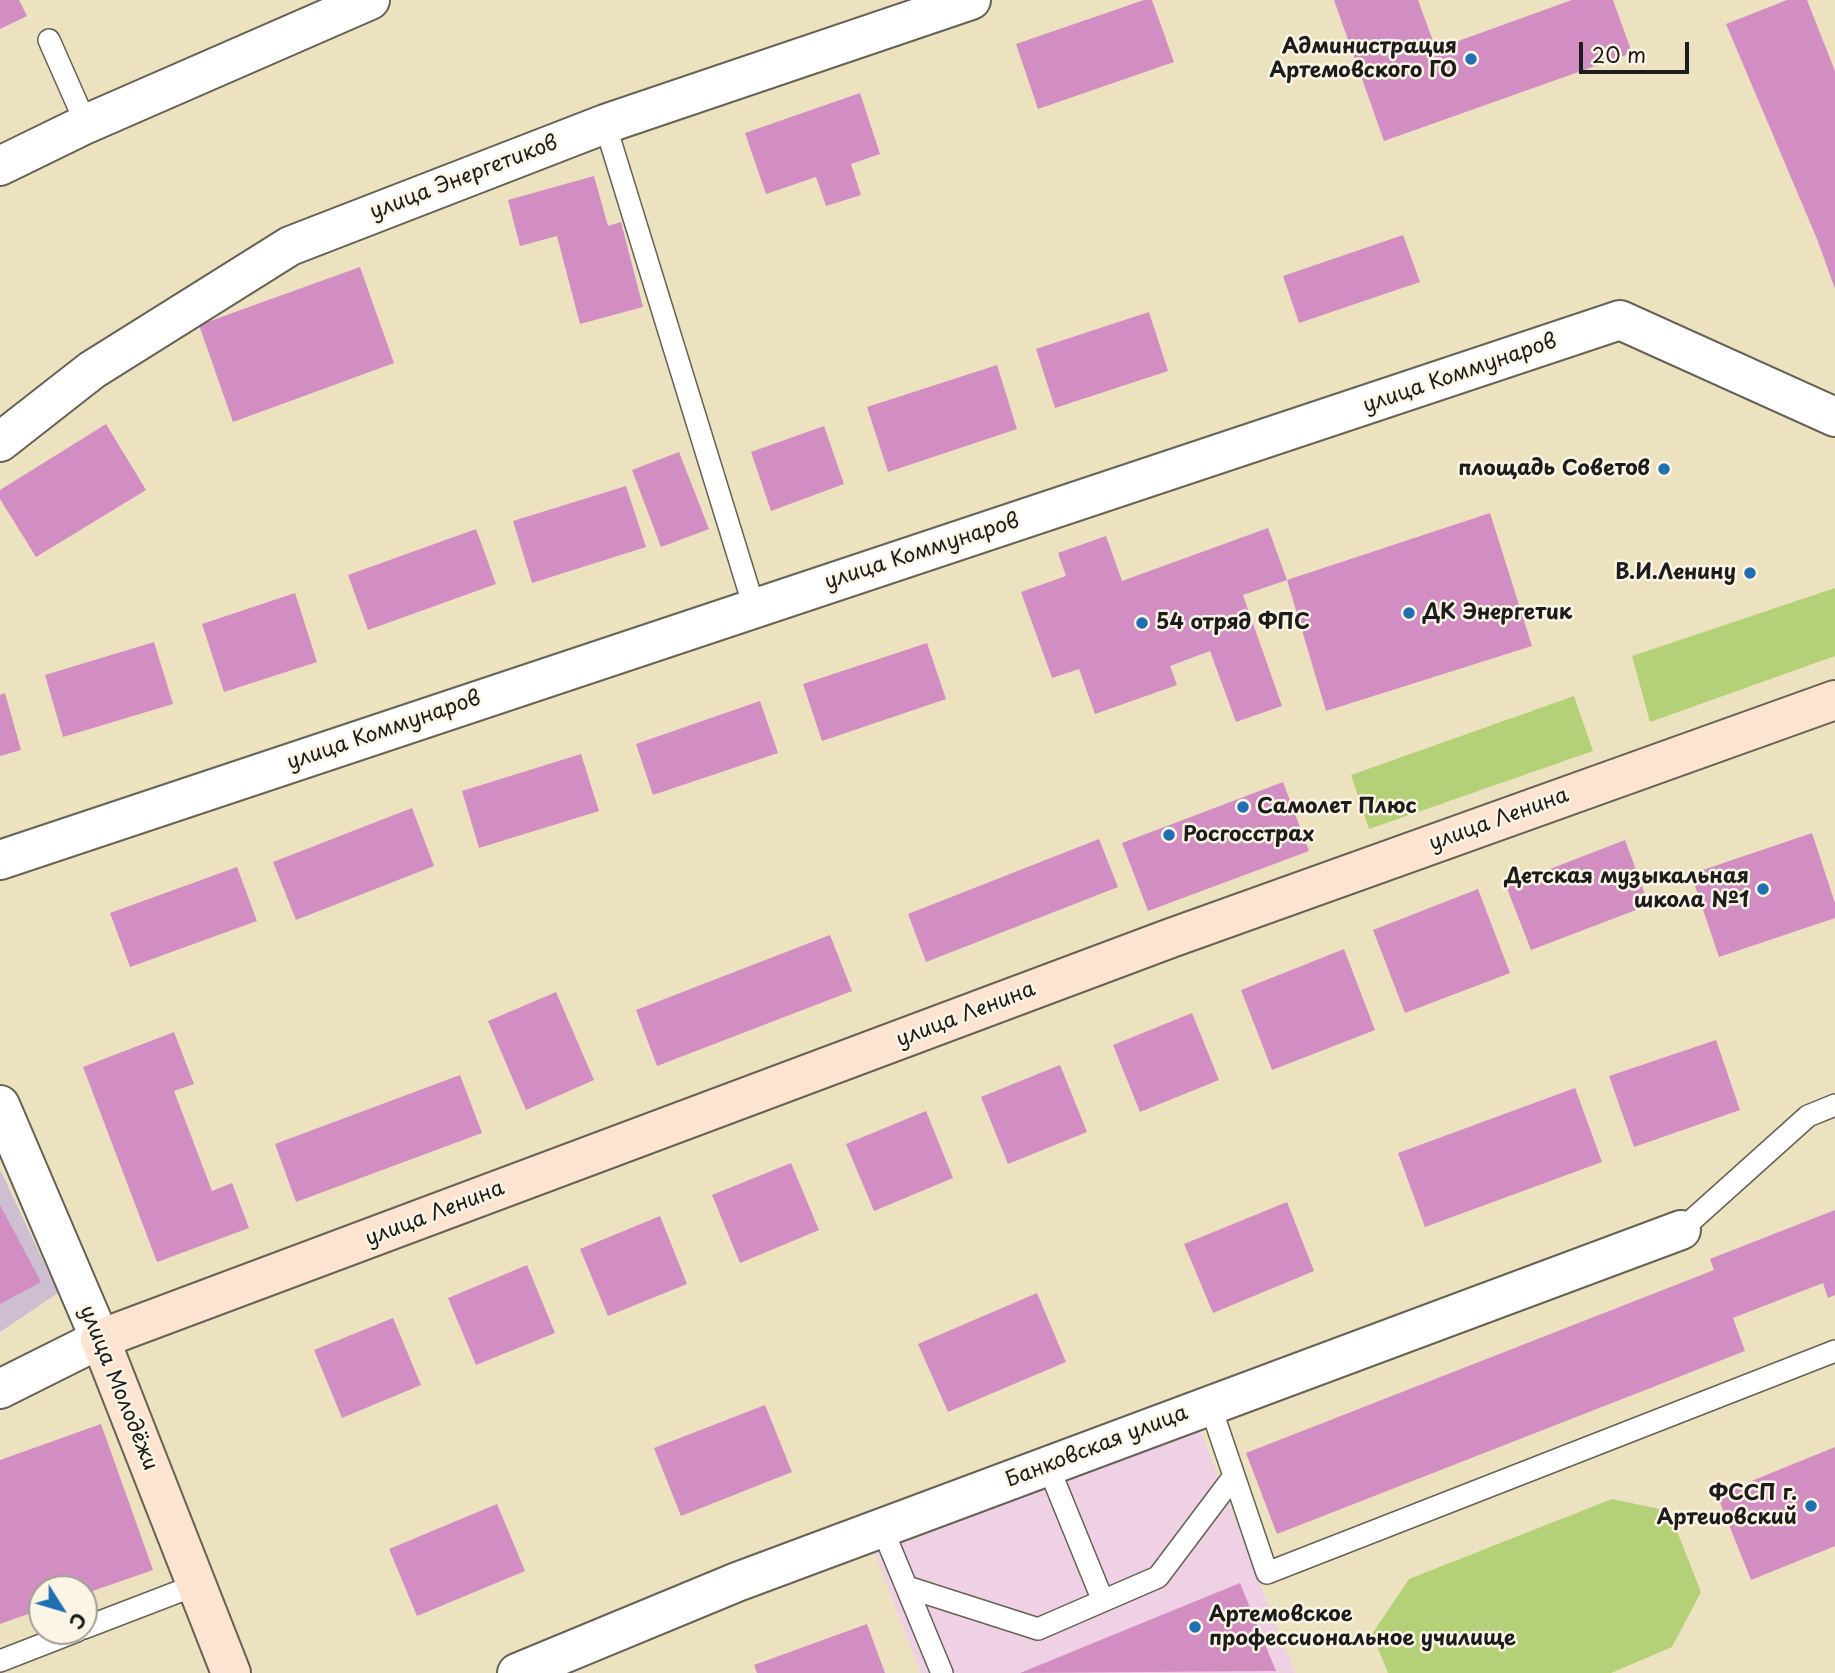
<!DOCTYPE html>
<html>
<head>
<meta charset="utf-8">
<style>
	body { margin:0 }
	#map { position:relative; width:1835px; height:1673px; overflow:hidden; background:#ede2c0; font-family:"Playpen Sans",sans-serif }
	canvas { display:block }
	.north { position:absolute; left:28px; top:1575px; width:70px; height:70px; box-sizing:border-box; background:#fcf5e5; border:2px solid #a29e95; border-radius:50%; rotate:127deg; font-size:19px; font-weight:700; line-height:28px; text-align:center; color:#1c1c1c }
	.north::after { content:''; display:block; margin:auto; width:24px; height:32px; background:#1f6fb2; clip-path:polygon(50% 0,100% 100%,50% 72%,0 100%) }
	.scale { position:absolute; left:1579px; top:42px; width:110px; height:32px; box-sizing:border-box; border:4px solid #1c1c1c; border-top:0; padding-left:9px; font-size:21px; line-height:24px; white-space:nowrap; color:#1c1c1c; -webkit-text-stroke:5px #fcf5e5; paint-order:stroke }
</style>
</head>
<body>
<div id="map">
<canvas width="1835" height="1673"></canvas>
<div class="north">С</div>
<div class="scale">20 m</div>
</div>
<script>
const context = document.querySelector('canvas').getContext('2d');
context.lineJoin = 'round';
function paint(path, color) {
  context.fillStyle = color;
  context.fill(path, 'evenodd');
}
function stroke(path, color, width, dash) {
  context.strokeStyle = color;
  context.lineWidth = width;
  context.lineCap = dash ? 'butt' : 'round';
  context.setLineDash(dash || []);
  context.stroke(path);
}
function drawText(font, color, halo, rows, align = 'center') {
  context.font = font + ' "Playpen Sans",sans-serif';
  context.lineWidth = 5;
  context.setLineDash([]);
  context.textBaseline = 'middle';
  context.strokeStyle = halo;
  context.fillStyle = color;
  for (const [text, x, y, turn = 0] of rows) {
    context.save();
    context.translate(x, y);
    context.rotate((+turn || 0) * Math.PI / 180);
    context.textAlign = isNaN(turn) ? turn : align;
    if (halo) context.strokeText(text, 0, 0);
    context.fillText(text, 0, 0);
    context.restore();
  }
}
const built = new Path2D(`
	M1197,1422L1295,1673H921L873,1549Z`);
const industrial = new Path2D(`
	M0,1169L58,1293L0,1332Z`);
const green = new Path2D(`
	M1835,588V656L1650,722L1632,656Z
	M1574,696L1593,751L1369,829L1351,775Z
	M1612,1499L1669,1511L1701,1592L1672,1647L1611,1673H1388L1372,1634L1409,1579Z`);
const building = new Path2D(`
	M0,0H19L27,16L0,29Z
	M1144,0H1152L1174,62L1038,109L1016,44Z
	M1334,0H1418L1436,49L1572,0H1613L1632,53L1384,141Z
	M1787,0H1807L1835,71V289L1817,239L1726,24Z
	M860,93L880,154L851,164L861,195L826,206L816,177L766,194L745,133Z
	M594,176L608,226L621,222L643,307L580,324L557,236L520,246L508,200Z
	M1403,235L1420,282L1299,323L1283,276Z
	M360,267L394,363L233,422L199,325Z
	M1149,312L1168,371L1055,408L1036,349Z
	M997,365L1017,429L888,472L867,407Z
	M106,424L146,490L36,557L0,499V490Z
	M824,426L844,484L771,511L751,452Z
	M679,452L709,529L661,547L632,470Z
	M626,486L646,547L532,583L513,521Z
	M1490,513L1532,646L1326,711L1287,580Z
	M1268,528L1287,580L1243,595L1282,706L1236,722L1210,651L1170,666L1177,685L1095,714L1079,669L1052,678L1021,592L1066,576L1058,553L1106,536L1122,581Z
	M476,529L496,584L368,630L348,575Z
	M295,593L317,662L224,692L202,624Z
	M154,642L173,704L63,737L45,675Z
	M927,643L946,699L822,741L803,684Z
	M5,693L21,750L0,756V695Z
	M760,701L778,753L653,795L636,744Z
	M581,754L599,811L479,848L462,791Z
	M1283,782L1309,851L1148,911L1122,843Z
	M412,808L434,866L296,920L273,862Z
	M1812,833L1835,903V918L1719,957L1691,874Z
	M1099,839L1118,887L926,962L908,914Z
	M1625,840L1649,905L1531,950L1506,886Z
	M237,867L257,921L130,967L110,913Z
	M1478,889L1510,973L1405,1013L1373,930Z
	M830,935L852,991L657,1066L636,1010Z
	M1344,949L1375,1030L1272,1070L1241,990Z
	M556,992L594,1080L526,1110L488,1021Z
	M1192,1013L1219,1080L1140,1112L1113,1045Z
	M174,1032L194,1084L174,1091L212,1191L232,1183L249,1228L157,1262L83,1067Z
	M1716,1040L1740,1110L1634,1147L1609,1076Z
	M1060,1065L1087,1132L1008,1164L981,1097Z
	M460,1075L482,1133L296,1202L275,1144Z
	M1575,1088L1602,1162L1425,1227L1398,1153Z
	M926,1111L953,1178L874,1211L846,1144Z
	M791,1163L819,1230L740,1263L712,1195Z
	M1287,1202L1314,1271L1213,1313L1184,1244Z
	M0,1205L41,1282L0,1304Z
	M1835,1210V1295L1828,1298L1823,1283L1733,1318L1745,1351L1277,1534L1246,1453L1714,1270L1710,1259Z
	M660,1216L687,1284L608,1316L580,1249Z
	M527,1265L555,1333L476,1365L448,1298Z
	M1037,1293L1066,1362L948,1412L918,1344Z
	M393,1318L421,1385L342,1418L314,1350Z
	M765,1405L792,1472L681,1516L654,1448Z
	M101,1424L153,1570L84,1594V1589H42V1609L0,1624V1460Z
	M1835,1447V1546L1751,1580L1717,1495Z
	M497,1504L525,1571L417,1616L389,1549Z
	M1240,1583L1276,1671L1020,1673Z
	M867,1624L885,1673H757L754,1665Z`);
const lane = new Path2D(`
	M49,40L86,124
	M605,124L754,607
	M1681,1230L1808,1116L1835,1105
	M1210,1405L1267,1573L1835,1351
	M1048,1466L1103,1601
	M882,1528L942,1673
	M907,1587L1038,1629L1158,1577L1234,1476
	M84,1628L196,1585
	M0,1661L77,1631`);
const street = new Path2D(`
	M0,166L86,124L370,0
	M0,442L92,370L290,246L605,124L971,0
	M0,860L1620,320L1835,417
	M0,1105L100,1339L0,1389
	M517,1673L737,1582L1681,1230`);
const secondary = new Path2D(`
	M231,1673L100,1339L1171,938L1835,700`);
const markers = [
	[1471,59,7,"#1f6fb2"],
	[1664,469,7,"#1f6fb2"],
	[1750,573,7,"#1f6fb2"],
	[1409,613,7,"#1f6fb2"],
	[1142,623,7,"#1f6fb2"],
	[1243,807,7,"#1f6fb2"],
	[1169,835,7,"#1f6fb2"],
	[1763,889,7,"#1f6fb2"],
	[1811,1506,7,"#1f6fb2"],
	[1195,1627,7,"#1f6fb2"]
];
const poiNames = [
	["Администрация",1457,47],
	["Артемовского ГО",1457,71],
	["площадь Советов",1650,469],
	["В.И.Ленину",1736,573],
	["ДК Энергетик",1423,613,"left"],
	["54 отряд ФПС",1156,623,"left"],
	["Самолет Плюс",1257,807,"left"],
	["Росгосстрах",1183,835,"left"],
	["Детская музыкальная",1749,877],
	["школа №1",1749,901],
	["ФССП г.",1797,1494],
	["Артеиовский",1797,1518],
	["Артемовское",1209,1615,"left"],
	["профессиональное училище",1209,1639,"left"]
];
const streetNames = [
	["улица Энергетиков",464,178,-21],
	["улица Коммунаров",1460,374,-19],
	["улица Коммунаров",922,552,-18],
	["улица Коммунаров",384,731,-19],
	["улица Ленина",1499,820,-20],
	["улица Ленина",966,1015,-21],
	["улица Ленина",435,1214,-21],
	["улица Молодёжи",118,1388,68],
	["Банковская улица",1097,1447,-21]
];
paint(built, '#f0d0e5');
paint(industrial, '#cebed2');
paint(green, '#b4d178');
paint(building, '#d28ec3');
stroke(lane, '#656155', 24);
stroke(street, '#656155', 42);
stroke(secondary, '#656155', 42);
stroke(lane, '#fff', 21);
stroke(street, '#fff', 38);
stroke(secondary, '#fde4d1', 38);
for (const [x, y, r, color] of markers) {
  const dot = new Path2D();
  dot.arc(x, y, r, 0, 2 * Math.PI);
  context.fillStyle = color;
  context.fill(dot);
  stroke(dot, '#fcf5e5', 2.5);
}
drawText('bold 21px', '#1c1c1c', '#fcf5e5', poiNames, 'right');
drawText('21px', '#1c1c1c', '#fcf5e5', streetNames);
</script>
</body>
</html>
